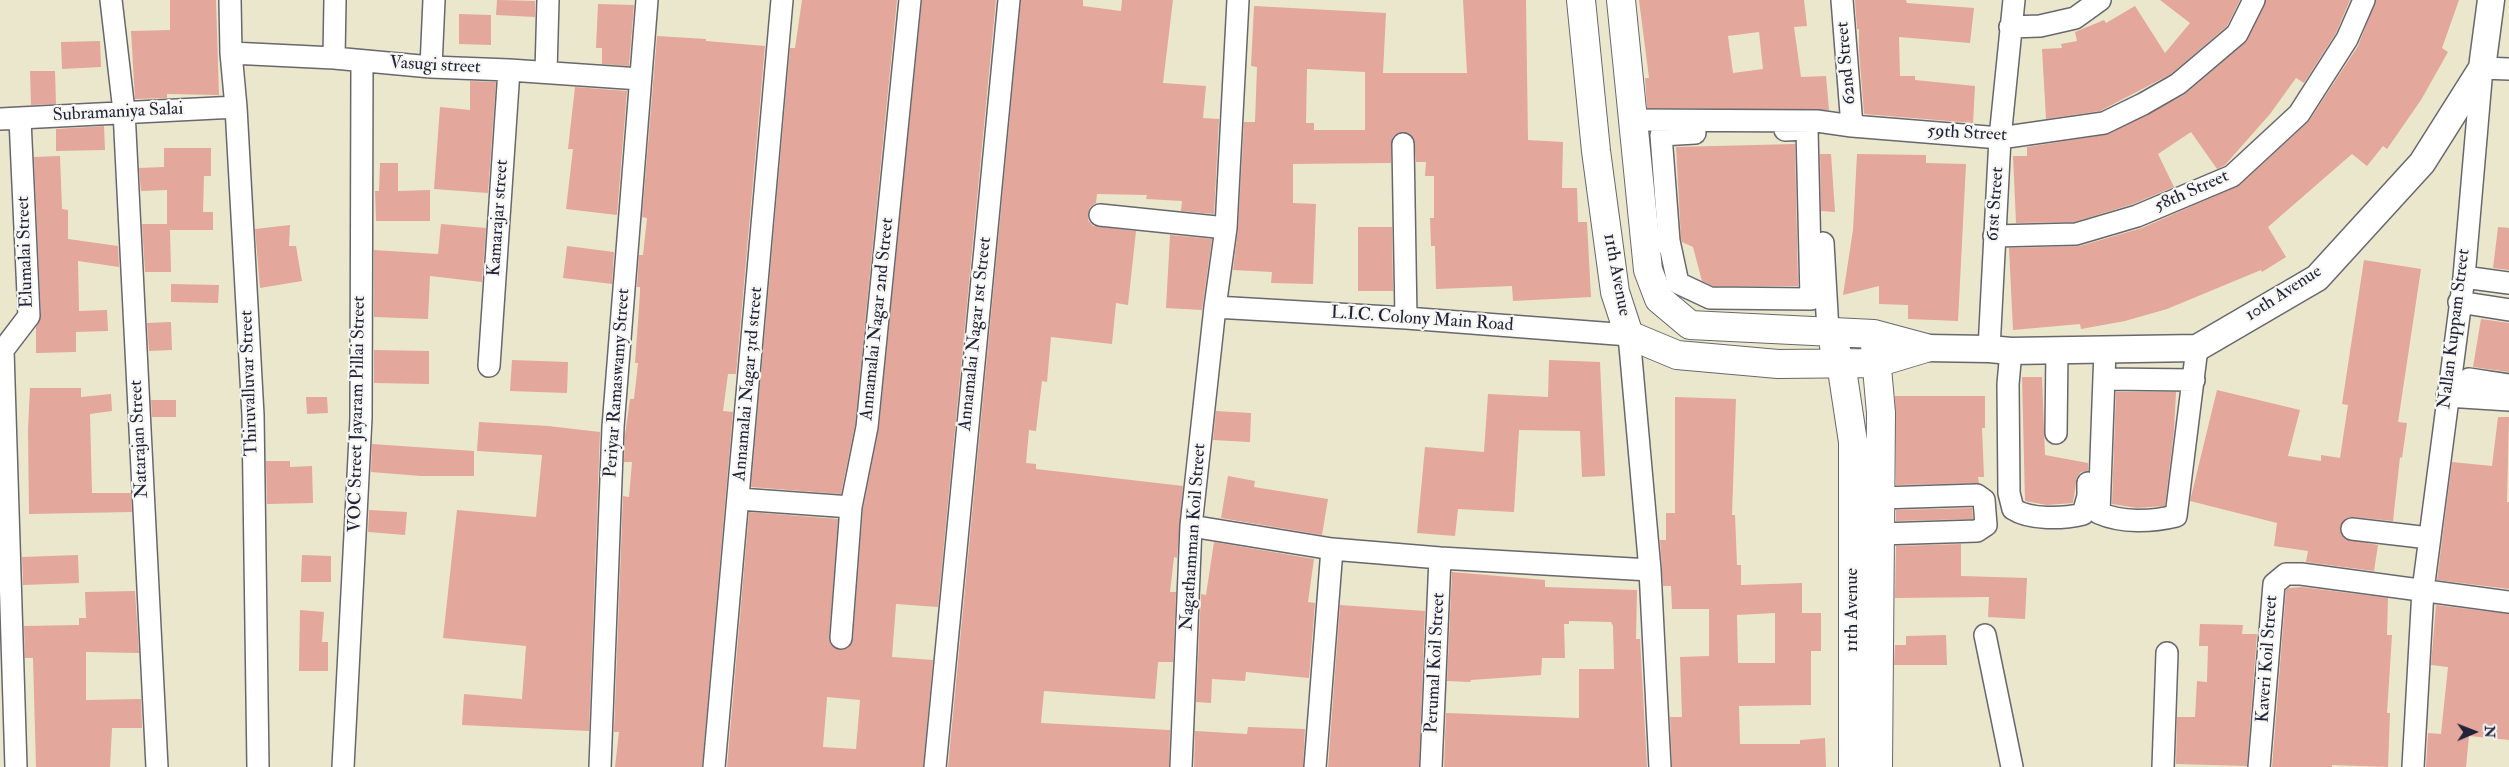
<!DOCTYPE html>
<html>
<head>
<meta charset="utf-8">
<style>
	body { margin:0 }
	#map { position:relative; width:2509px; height:767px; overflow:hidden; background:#ebe7cd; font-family:"IM FELL Double Pica",serif }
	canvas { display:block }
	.north { position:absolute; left:2449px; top:707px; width:50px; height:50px; -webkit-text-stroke:4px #f6f6f2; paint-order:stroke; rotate:89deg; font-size:14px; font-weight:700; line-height:20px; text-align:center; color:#22223b }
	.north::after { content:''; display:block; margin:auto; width:18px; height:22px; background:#22223b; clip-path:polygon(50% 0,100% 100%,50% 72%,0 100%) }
</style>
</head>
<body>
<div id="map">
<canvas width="2509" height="767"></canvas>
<div class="north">N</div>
</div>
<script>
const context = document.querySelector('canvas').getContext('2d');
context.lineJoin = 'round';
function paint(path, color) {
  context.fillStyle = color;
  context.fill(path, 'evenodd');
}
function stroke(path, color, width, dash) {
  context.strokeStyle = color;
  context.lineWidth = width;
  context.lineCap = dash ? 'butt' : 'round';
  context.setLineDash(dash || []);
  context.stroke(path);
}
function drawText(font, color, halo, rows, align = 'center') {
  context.font = font + ' "IM FELL Double Pica",serif';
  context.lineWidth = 4.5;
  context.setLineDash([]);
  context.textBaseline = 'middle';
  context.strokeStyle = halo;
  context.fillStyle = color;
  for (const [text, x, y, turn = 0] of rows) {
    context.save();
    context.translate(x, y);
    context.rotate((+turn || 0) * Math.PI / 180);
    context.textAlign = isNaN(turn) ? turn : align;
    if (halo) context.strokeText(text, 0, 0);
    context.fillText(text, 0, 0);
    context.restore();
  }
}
const building = new Path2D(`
	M170,0H216L219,95L167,94V98L135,99L131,31L170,30Z
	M497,0L535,1V17L496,15Z
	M802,0H897L855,425L841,494L751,487L790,48H795Z
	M922,0H996L938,607L896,604L892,657L933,660L923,767H727L749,512L838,519L829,638L834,648L841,650L851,645L853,639L863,509L879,428ZM827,697L860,700L856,749L823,747Z
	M1021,0H1083V6L1121,11L1122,0H1173L1163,83L1206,86L1203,118L1219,119L1214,214L1181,211L1182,201L1146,199L1147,195L1097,194L1096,203L1090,207L1088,213V220L1093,226L1136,231L1128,305L1116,303L1112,344L1051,337L1047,382L1042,381L1036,431L1029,430L1026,463L1036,464V469L1183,486L1177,558L1174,557L1170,592H1176L1173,662H1158L1155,699L1044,691L1041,723L1170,730L1169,767H948Z
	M1463,0H1526L1528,140L1563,142L1562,188H1577L1578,222H1587L1591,297L1513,301L1512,286L1436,289L1435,246H1431L1430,218H1434V176H1425L1426,162H1416L1414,138L1403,132L1396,134L1392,138L1391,163L1293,164V203L1316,204L1313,284L1271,283L1272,272L1233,270L1238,229L1244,122H1255L1257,67L1251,66L1254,6L1386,13L1383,73H1467ZM1307,69L1365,72V130H1314V123H1306Z
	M1639,0H1804L1807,26L1794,27L1801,77L1826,76L1829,110L1647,108L1645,78H1649ZM1759,32L1763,69L1733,73L1728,36Z
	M1855,0H1906L1907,3L1974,8L1970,43L1899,37L1900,76H1915V80L1975,86L1973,123L1864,114L1859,51V29H1857Z
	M2160,0H2240L2227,26L2171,74L2100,111L2046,119L2042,49L2062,48L2061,44L2077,41L2075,32L2104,20L2106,23L2135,6L2165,53L2190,23Z
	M2266,0H2350L2336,33L2304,83L2296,78L2270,114L2225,165L2217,169L2191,132L2158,154L2174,187L2133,204L2074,222L2016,223L2013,156H2027V147L2109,134L2184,95L2245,43Z
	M2376,0H2459L2442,48L2448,52L2421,100L2387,149L2383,146L2367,166L2352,154L2268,227L2286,257L2262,272L2261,270L2167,309L2125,321L2081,329L2080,324L2013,330L2009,248L2080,246L2142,228L2240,185L2309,121L2358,46Z
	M598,4L634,5L629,66L602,64V48H596Z
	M459,14L491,15V45L459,44Z
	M657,36L706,39V41L765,46L736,374H728L723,411L733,412L702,767H615L619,732H614L623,496L629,497L632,462H624L625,435L630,399H634L638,363H635L640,293V287H637L639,255H643L647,218L642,217Z
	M100,41L101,67L62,69L61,42Z
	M30,71H55L56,104L31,105Z
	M470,81L496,82L488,193L434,189L440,107L470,110Z
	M575,87L627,91L617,215L566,209L573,149H568Z
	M104,126L105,150L56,151V129Z
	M1795,144L1798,286H1713L1702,281L1693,247L1682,242L1681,239L1676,147Z
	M164,148H211V176H204L203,212H213V230H170L171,272H145L142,224H167V190L141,191L139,168L164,167Z
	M1820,154H1831L1835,212L1821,211Z
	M1857,154L1926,155V163L1966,164L1958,321L1908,319V305L1879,304V286L1843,295L1853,230Z
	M60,156L62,209L68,210V239L118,246L119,267L78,261L79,311L107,310L108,331L76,332V352L36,353V327L41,315L34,157Z
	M380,163H398V191L430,190V221H376L375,191H379Z
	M441,224L486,228L482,282L430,276L428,319L374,317V250L438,254Z
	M290,225L289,246H296L302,281L260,288L255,229Z
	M1358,227H1392L1393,291H1358Z
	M2498,227L2509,228V270L2493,268Z
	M1170,235L1212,239L1202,310L1166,308Z
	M567,246L614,252L612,284L563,278Z
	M2364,260L2421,269L2398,422L2407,423L2402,458L2400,457L2393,521L2353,517L2347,518L2340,527L2341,534L2345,539L2378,545L2374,571L2306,562L2308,551L2274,546L2277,523L2190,501L2217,390L2300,410L2288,456L2321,461V455L2340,458L2348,405L2342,404Z
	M171,284L219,285L218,303L171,302Z
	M2481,319L2509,323V372L2473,367Z
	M171,322L172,350L149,351L147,323Z
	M374,350L429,351V384L374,383Z
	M512,360L568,362L567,393L510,391Z
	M1549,360L1600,362L1605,476L1582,477L1580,431L1519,430L1514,512L1458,509L1455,536L1417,533L1425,447L1484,452L1488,394L1548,397Z
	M2022,377H2042L2045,455L2088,463V471L2081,472L2077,477L2073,503L2047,505L2025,501Z
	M30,388H81V397L111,394L112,411L90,414L92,493H131L132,512L29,514L28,429Z
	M2116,392H2176L2174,431L2165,506L2137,508L2112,504Z
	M1895,396H1985V428H1982L1984,477H1978L1979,483L1896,485Z
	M306,397H327L328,413L307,414Z
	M1675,397L1736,399L1732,515H1735L1737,565H1741V585L1802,583V613H1821V651H1811V705L1739,706L1740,744H1800V740L1825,738L1826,767H1672L1670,717H1682L1680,657L1709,656V609H1672L1671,586H1663L1660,540H1666V513H1675ZM1775,613V663H1738L1737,615Z
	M151,400H176V417H152Z
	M1216,411L1251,413L1250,442L1213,440Z
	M2498,417H2509L2507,502H2509V589L2437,580L2452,462L2492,466Z
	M479,422L548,426L600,432L589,731L462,725L464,694L522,699L526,646L443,638L457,510L536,517L542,455L477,451Z
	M372,444L474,451V476H421L371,472Z
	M266,461H290V467L312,466L313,503L267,504Z
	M1228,476L1255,481L1254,487L1328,499L1322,535L1221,518Z
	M1972,508L1973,519L1896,521V510Z
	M369,510L407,512L405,535L368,532Z
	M1214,542L1314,559L1308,602L1315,603L1309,678L1246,672L1245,681L1212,679L1211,703L1196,702L1201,594L1206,595Z
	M1961,544V576L2027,578L2025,619L1988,617L1989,597L1895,598L1896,546Z
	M78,555L79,583L23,585L22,557Z
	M302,555L331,556V582H301Z
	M1452,572L1545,580V587L1637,590L1636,639H1640L1647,767H1444L1446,713L1579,718V669H1614L1613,626L1611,622L1569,621V624H1564L1565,658H1542L1541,675L1471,680L1470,682L1447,681Z
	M2302,587L2388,598L2387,635H2392L2387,713H2390L2388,767L2332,765V767H2272L2286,590L2289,588Z
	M135,591L139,653L86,652V700L141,699L142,728H112L110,767H36L33,658H25L24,626L79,625V618H86L85,592Z
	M1340,605L1425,611L1419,767H1328Z
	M2436,605L2509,614V740L2469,736L2466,767H2426L2428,733L2441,734L2448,667L2431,665Z
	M300,610L324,612L322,642H328V671H299Z
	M2200,624L2243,625L2242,634H2257L2247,766L2176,764L2177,717H2195L2197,681L2207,682L2208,646H2199Z
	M1946,635L1947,665H1894L1895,645H1906V636Z
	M1248,727L1305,729L1303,767H1194L1195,731L1247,734Z`);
const minor = new Path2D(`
	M111,0L124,111L157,767
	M230,0L231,53L236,107L253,415L258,767
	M1842,0L1852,126
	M2010,27L2040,26L2075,18L2100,0
	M231,53L334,58L431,67L509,70L640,79
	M334,58L335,0
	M431,67L434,0
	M546,72L548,0
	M0,119L236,107
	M1631,120L1817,121L1852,126L2000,138L2104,123L2143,104L2178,84L2237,34L2254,0
	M1403,144L1406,318
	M1100,215L1226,228
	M1994,236L2076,234L2137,216L2232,176L2299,114L2347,39L2364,0
	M1669,241L1661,135L1695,133
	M1645,243L1669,241L1678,283L1710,298L1811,299L1807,129L1785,130
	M1823,243L1828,331
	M2464,277L2509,283
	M2459,302L2509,310
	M1215,307L1406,318L1629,335L1650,570L1660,767
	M1989,349L2000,138L2014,0
	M2105,350L2099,513C2122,523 2151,522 2176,516L2197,348
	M2011,351L2008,384L2009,493L2013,509C2030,520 2063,519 2083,514L2088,496V483
	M489,366L509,70
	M2104,379L2194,380
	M2447,396L2509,400
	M2464,396L2465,384L2469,379L2509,385
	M2056,433L2057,351
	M739,499L851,507
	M1191,526L1332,549L1440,558L1650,570
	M2352,529L2429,538
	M1880,534L1977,531L1986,525L1984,500L1977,495L1880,498
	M1985,635L2012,767
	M841,638L851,507L867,427L910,0
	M16,767L3,350L29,316L20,119
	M343,767L361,418L362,61
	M600,767L613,427L647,0
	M714,767L782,0
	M935,767L1009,0
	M1181,767L1191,526L1215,307L1226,228L1238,0
	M1315,767L1332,549
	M1431,767L1440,558
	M2163,767L2167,653
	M2259,767L2274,584L2286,574H2301L2509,602
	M2413,767L2423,590L2464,277L2482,68L2509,69`);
const tertiary = new Path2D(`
	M1926,348L1989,349L2011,351L2197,348L2317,278L2422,163L2482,68L2491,0`);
const secondary = new Path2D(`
	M1581,0L1596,151L1615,292L1629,335L1677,355L1778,364L1876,363L1926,348
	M1621,0L1648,270L1659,299L1690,325L1874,334L1926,348
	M1875,345L1881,413L1878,767
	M1834,346L1841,363L1853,442V767`);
const streetNames = [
	["62nd Street",1847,63,-95],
	["Vasugi street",435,66,3],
	["Subramaniya Salai",118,113,-3],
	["59th Street",1967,134,3],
	["58th Street",2192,192,-24],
	["61st Street",1996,204,-86],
	["Kamarajar street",499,218,-86],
	["Elumalai Street",26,252,-92],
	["11th Avenue",1616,275,79],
	["10th Avenue",2284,294,-33],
	["Annamalai Nagar 2nd Street",878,319,-84],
	["L.I.C. Colony Main Road",1422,320,4],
	["Nallan Kuppam Street",2455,329,-83],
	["Annamalai Nagar 1st Street",976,334,-84],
	["Thiruvalluvar Street",250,383,-92],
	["Periyar Ramaswamy Street",618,383,-86],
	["Annamalai Nagar 3rd street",749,384,-85],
	["VOC Street Jayaram Pillai Street",358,414,-89],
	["Natarajan Street",140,439,-93],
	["Nagathamman Koil Street",1194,537,-86],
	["11th Avenue",1853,610,-90],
	["Kaveri Koil Street",2268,659,-86],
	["Perumal Koil Street",1436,663,-87]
];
paint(building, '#e3a79b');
stroke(minor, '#68676e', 24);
stroke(tertiary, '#68676e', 29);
stroke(secondary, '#68676e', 30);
stroke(minor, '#fff', 21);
stroke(tertiary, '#fff', 26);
stroke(secondary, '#fff', 28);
drawText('18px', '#22223b', '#f6f6f2', streetNames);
</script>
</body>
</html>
